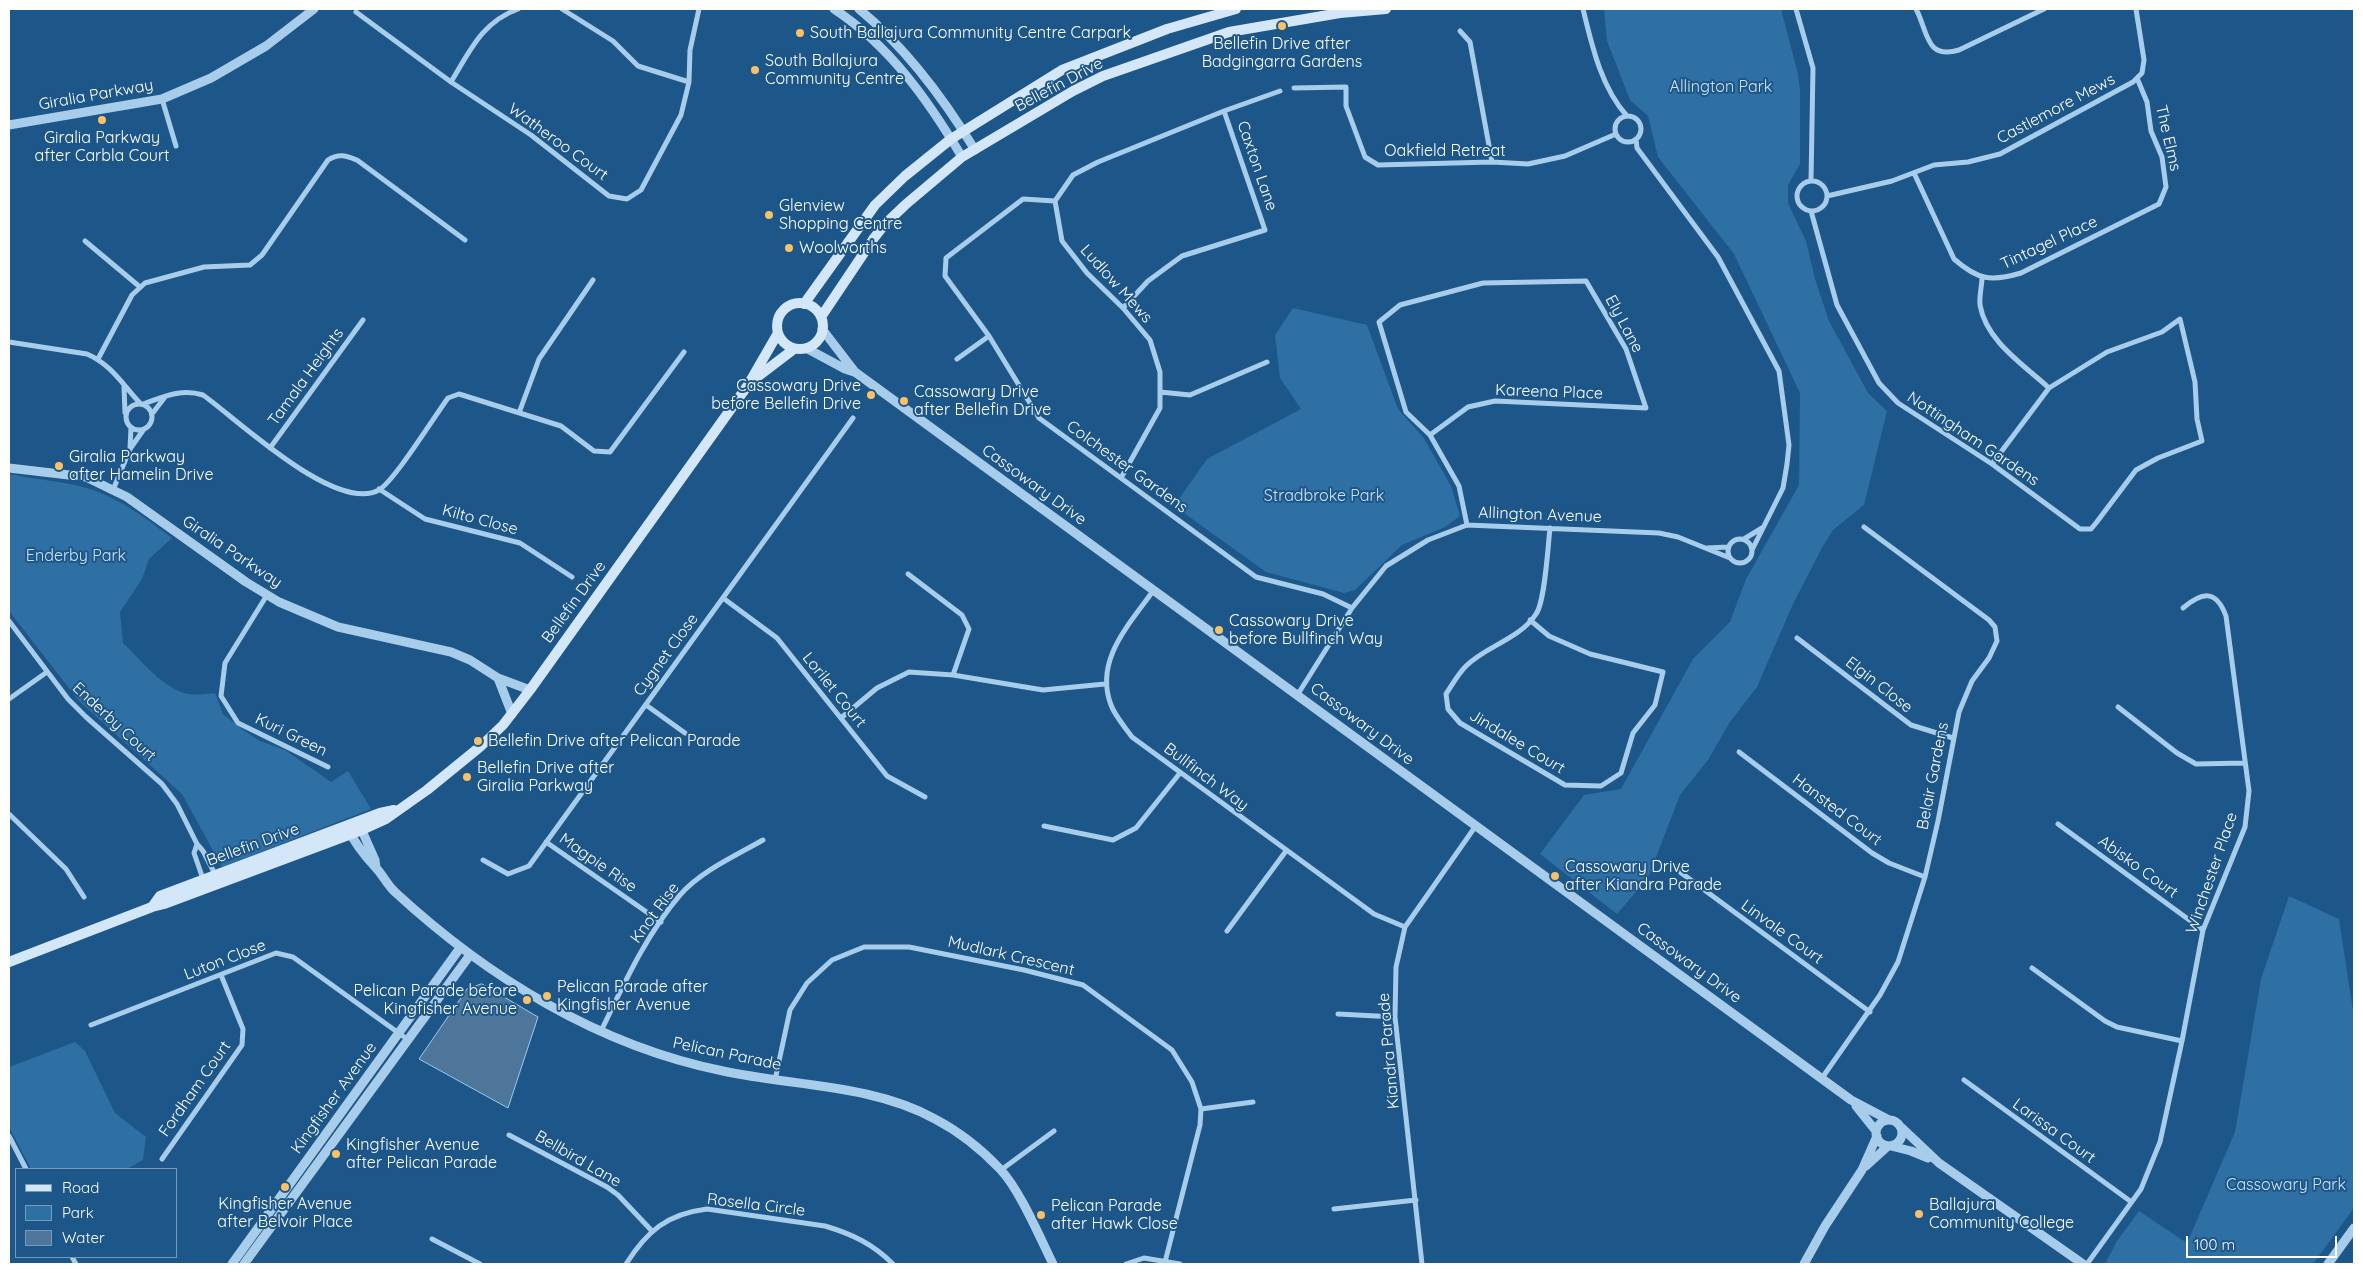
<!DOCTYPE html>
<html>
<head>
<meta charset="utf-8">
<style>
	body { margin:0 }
	#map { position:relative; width:2363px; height:1273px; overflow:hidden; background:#1d5688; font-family:Quicksand,sans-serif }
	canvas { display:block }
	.frame { position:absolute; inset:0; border:10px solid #fff; pointer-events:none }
	.legend { position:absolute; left:15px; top:1168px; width:162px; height:90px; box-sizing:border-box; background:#1d5688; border:1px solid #779ab8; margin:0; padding:6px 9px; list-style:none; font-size:15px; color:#fff }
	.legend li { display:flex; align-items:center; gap:10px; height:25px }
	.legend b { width:25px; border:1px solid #779ab8 }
	.scale { position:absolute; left:2186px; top:1236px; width:151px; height:22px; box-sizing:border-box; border:2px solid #fff; border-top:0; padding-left:6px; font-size:15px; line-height:18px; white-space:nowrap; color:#fff; -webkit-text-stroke:4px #1d5688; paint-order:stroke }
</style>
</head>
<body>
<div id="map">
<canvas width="2363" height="1273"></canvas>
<div class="frame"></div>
<ul class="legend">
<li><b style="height:6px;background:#d3e7f8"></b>Road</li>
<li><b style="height:14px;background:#2e6fa4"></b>Park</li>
<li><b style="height:14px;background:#4e769a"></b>Water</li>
</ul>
<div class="scale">100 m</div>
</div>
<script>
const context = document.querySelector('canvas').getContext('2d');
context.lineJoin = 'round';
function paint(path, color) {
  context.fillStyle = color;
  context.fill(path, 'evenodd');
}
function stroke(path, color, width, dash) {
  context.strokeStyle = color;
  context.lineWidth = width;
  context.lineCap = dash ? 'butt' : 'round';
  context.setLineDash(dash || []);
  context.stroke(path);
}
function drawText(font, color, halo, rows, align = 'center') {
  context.font = font + ' Quicksand,sans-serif';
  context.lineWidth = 4;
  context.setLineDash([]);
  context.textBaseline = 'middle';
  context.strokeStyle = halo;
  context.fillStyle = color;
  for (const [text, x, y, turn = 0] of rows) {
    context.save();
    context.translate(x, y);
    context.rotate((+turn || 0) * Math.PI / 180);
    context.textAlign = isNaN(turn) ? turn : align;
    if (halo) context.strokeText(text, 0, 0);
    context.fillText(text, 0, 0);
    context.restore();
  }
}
const green = new Path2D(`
	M1604,9H1781L1798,74L1800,90V164L1788,185V203L1806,241L1815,279L1829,321L1868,393L1887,411L1864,505L1833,530L1823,546L1793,604L1757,687L1730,722L1708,760L1680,795L1648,878L1617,914L1540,854L1584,795L1621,789L1693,659L1730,622L1746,579L1799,485L1800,393L1734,254L1658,157L1648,116L1630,100L1607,41Z
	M1293,308L1367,325L1398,409L1423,437L1451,486L1460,516L1445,527L1402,545L1355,590L1344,593L1266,572L1174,506L1207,459L1301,409L1280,378L1275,335Z
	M9,474C37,480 66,481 93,490C122,500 148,520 172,538L149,559L142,579L120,612L123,643C141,660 160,685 184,693C194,696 205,694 215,693L223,714L243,730L260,741L285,750L331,782L348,771L371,809L222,867L182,794L79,701L9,611Z
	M2289,896L2339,919L2354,1017V1208L2313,1264H2105L2117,1241L2139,1211L2187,1243L2235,1132L2261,979Z
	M75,1042L85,1051L115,1113L146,1137L143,1160L127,1169H31L9,1127V1067Z`);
const water = new Path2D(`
	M482,984L538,1017L508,1108L419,1059L467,989Z`);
const minor = new Path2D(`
	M562,9L613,41L638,66L689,82
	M1583,9C1592,46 1601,87 1627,116
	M1796,9L1813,68L1811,181
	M1916,9C1928,31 1925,60 1959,50L2044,9
	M356,12L451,82L531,135L609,196L627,199L641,190L681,115L689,82L690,50L699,9
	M1460,31L1470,42L1492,162
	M451,82C470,51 482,22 518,9
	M1294,88L1346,87V106L1365,157L1378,165L1492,162L1528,164L1565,156L1616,134
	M162,99L176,146
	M1615 129a13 13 0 1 1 26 0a13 13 0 1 1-26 0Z
	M1636,139L1637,148L1718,257L1779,371L1789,445L1787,464L1783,488L1752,550
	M1914,173L1954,259C1978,280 1991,282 2021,273L2159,204L2166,187L2162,157L2151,131L2147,102L2137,78
	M1797 196a15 15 0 1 1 30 0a15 15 0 1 1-30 0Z
	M1827,196L1892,181L1934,165L1968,162L2000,154L2133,82L2142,73L2144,60L2136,9
	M1055,201L1023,199L946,258L945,276L989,336L1039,418L1256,577L1323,594L1352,608
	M1811,211L1837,305L1879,383L1898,403L1992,464L2080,529H2091L2096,523L2136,470L2158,458L2202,441L2197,419L2195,382L2180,319L2162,332L2107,352L2049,388L1992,464
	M85,241L140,287
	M1982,277C1982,286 1979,296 1980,305C1986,341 2024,365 2049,388
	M1123,308L1148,281L1182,256L1265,230L1224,111
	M9,342L87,354C112,365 122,384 140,403
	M98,359L132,295L145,283L204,267L250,265L262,255L328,160C339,153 346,156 357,160L465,240
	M957,359L989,336
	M124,387L125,413
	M1160,392L1190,395L1267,362
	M126 417a13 13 0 1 1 26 0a13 13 0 1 1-26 0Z
	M143,404C163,397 181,388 203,395C237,419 336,514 379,490C395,480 434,417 448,398L459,394L561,426L594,451L610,452L684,352
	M519,413L539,359L593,280
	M152,414L165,397
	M1430,435L1468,407L1495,401L1646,408L1626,349L1586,281L1483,283L1400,305L1379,322L1406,412L1430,435L1459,486L1467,525
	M130,448L131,427
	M270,448L363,320
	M1121,478L1160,408V372L1150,340L1123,308L1087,273L1062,241L1055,201L1073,175L1098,162L1224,111L1280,91
	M379,489L425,519L520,543L572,577
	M113,490L130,449L144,429
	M1728 551a12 12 0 1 1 24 0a12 12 0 1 1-24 0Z
	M1744,539L1762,528
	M1707,548L1728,547
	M908,574L962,615L969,629L953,675
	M1153,591C1129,625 1094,660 1111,705C1115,716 1125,727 1132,737L1374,914L1405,927
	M267,595L225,663L221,696L238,723L328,767
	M723,598L777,638L887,776L925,797
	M1530,620L1549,636L1590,654L1663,672L1655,705L1633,733L1621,773L1601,786L1565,785L1460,723L1448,709L1446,694C1452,685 1458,674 1466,666C1486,646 1520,639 1536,614C1545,602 1548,545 1550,528
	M9,621L68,699L86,717L162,784L177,804L197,844L203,851L216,876
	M1797,638L1911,725L1953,738
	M1298,694L1352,608L1386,566L1428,540L1467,525L1659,533L1678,537L1730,558
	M9,699L47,672
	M646,705L685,733
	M2118,707L2177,753L2196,764L2244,763
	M841,718L877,688L909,672L953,675L1043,690L1105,684
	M1739,752L1872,853L1889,863L1925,877
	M9,814L66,869L84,897
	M2058,824L2203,930
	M1044,826L1113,840L1136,828L1180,773
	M546,842L661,922
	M197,844L194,853L203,879
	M483,860L508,874L529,866L853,418
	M1680,872L1870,1012
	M1227,931L1286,851
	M2032,968L2105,1021L2117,1027L2182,1041
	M1338,1014L1395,1017
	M91,1025L276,953L293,957L407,1039
	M601,1031C623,986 647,933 680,895C701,871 735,856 763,840
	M1822,1078L1880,995L1898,962L1925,877L1938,821L1959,712L1972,681L1989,658L1997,641L1995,627L1989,620L1864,527
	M775,1080L790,1010L807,983L832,960L864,947H909L1024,970L1083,985L1172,1050L1192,1082L1201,1109L1200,1125L1165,1262
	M1964,1080L2130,1201
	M1201,1109L1253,1102
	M509,1135L607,1187L618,1195L652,1231
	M9,1136L26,1169
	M162,1159L242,1045L243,1029L221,975
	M1001,1170L1054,1131
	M1334,1209L1416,1200
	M432,1239L480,1264
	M72,1257L76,1264
	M626,1264C647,1231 667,1214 707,1209L825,1226C852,1234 873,1244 893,1264
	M1126,1264L1144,1258L1180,1264
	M1422,1264L1395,1017L1396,967L1405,927L1475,827
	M2087,1264L2141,1189L2160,1142L2182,1041L2203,930L2245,827L2249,791L2226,616C2216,589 2202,592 2183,608`);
const tertiary = new Path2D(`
	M834,9C890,46 928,100 962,157
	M859,9C905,47 944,99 975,150
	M9,125L162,99L211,78L266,46L314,9
	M822,329L855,372L1851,1100L1889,1120
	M806,348L845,369L854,372
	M9,468L86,477L127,497L246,582L279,602L338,627L451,652L470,660L498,678L530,690
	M498,678L512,714
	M359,824L375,860L376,868
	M348,829C355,844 365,856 376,868C383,875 387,885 395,892C487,977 599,1046 723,1071C792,1086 872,1084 935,1119C958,1131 982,1150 1000,1169C1020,1190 1040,1238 1053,1264
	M1856,1106L1876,1131
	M1876 1133a13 13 0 1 1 26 0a13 13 0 1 1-26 0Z
	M1902,1128L1939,1163L2083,1264
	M1891,1146L1911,1151L1928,1158
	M1866,1166L1888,1146
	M232,1264L460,948
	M244,1264L470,955
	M1804,1264L1825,1226L1862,1170L1877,1136
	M2328,1264L2354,1228`);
const secondary = new Path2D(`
	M777 326a23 23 0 1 1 46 0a23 23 0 1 1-46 0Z
	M804,304L875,205L905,176L951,139L1062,70L1167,29L1236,9
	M821,317L874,238L885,224L905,205L962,157L1073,91L1103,76L1229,32L1340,13L1386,9
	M752,381L794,349
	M152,907L160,896L380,813L394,810
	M9,962L152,907L164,904L362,830L386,819L427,790L481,746L503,725L530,690L748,385L778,333`);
const markers = [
	[1282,26,5,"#fac166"],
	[800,33,5,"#fac166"],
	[755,70,5,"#fac166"],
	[102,120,5,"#fac166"],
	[769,215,5,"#fac166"],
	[789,248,5,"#fac166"],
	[871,395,5,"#fac166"],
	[904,401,5,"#fac166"],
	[59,466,5,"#fac166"],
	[1219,630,5,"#fac166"],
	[478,741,5,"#fac166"],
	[467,777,5,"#fac166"],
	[1555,876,5,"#fac166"],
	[547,996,5,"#fac166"],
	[527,1000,5,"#fac166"],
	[336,1154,5,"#fac166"],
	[285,1187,5,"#fac166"],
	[1919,1214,5,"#fac166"],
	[1041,1215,5,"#fac166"]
];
const poiNames = [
	["South Ballajura Community Centre Carpark",810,33],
	["Bellefin Drive after",1282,44,"center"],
	["Badgingarra Gardens",1282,62,"center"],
	["South Ballajura",765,61],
	["Community Centre",765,79],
	["Giralia Parkway",102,138,"center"],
	["after Carbla Court",102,156,"center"],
	["Glenview",779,206],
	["Shopping Centre",779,224],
	["Woolworths",799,248],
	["Cassowary Drive",861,386,"right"],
	["before Bellefin Drive",861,404,"right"],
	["Cassowary Drive",914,392],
	["after Bellefin Drive",914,410],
	["Giralia Parkway",69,457],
	["after Hamelin Drive",69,475],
	["Cassowary Drive",1229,621],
	["before Bullfinch Way",1229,639],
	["Bellefin Drive after Pelican Parade",488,741],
	["Bellefin Drive after",477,768],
	["Giralia Parkway",477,786],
	["Cassowary Drive",1565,867],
	["after Kiandra Parade",1565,885],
	["Pelican Parade after",557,987],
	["Kingfisher Avenue",557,1005],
	["Pelican Parade before",517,991,"right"],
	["Kingfisher Avenue",517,1009,"right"],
	["Kingfisher Avenue",346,1145],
	["after Pelican Parade",346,1163],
	["Kingfisher Avenue",285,1204,"center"],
	["after Belvoir Place",285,1222,"center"],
	["Ballajura",1929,1205],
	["Community College",1929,1223],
	["Pelican Parade",1051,1206],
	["after Hawk Close",1051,1224]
];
const streetNames = [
	["Bellefin Drive",1059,85,-28],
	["Giralia Parkway",96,95,-10],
	["Castlemore Mews",2056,109,-28],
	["The Elms",2168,138,77],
	["Watheroo Court",558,142,36],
	["Oakfield Retreat",1445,151],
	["Caxton Lane",1257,166,71],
	["Tintagel Place",2049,243,-25],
	["Ludlow Mews",1116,284,48],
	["Ely Lane",1624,324,62],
	["Tamala Heights",306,377,-54],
	["Kareena Place",1549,392,2],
	["Nottingham Gardens",1973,439,34],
	["Colchester Gardens",1127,467,36],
	["Cassowary Drive",1034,485,36],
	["Allington Avenue",1540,515,2],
	["Kilto Close",480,520,15],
	["Giralia Parkway",232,552,34],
	["Bellefin Drive",574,602,-54],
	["Cygnet Close",666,655,-54],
	["Elgin Close",1879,685,38],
	["Lorilet Court",834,690,51],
	["Enderby Court",114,722,43],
	["Cassowary Drive",1362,724,37],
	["Kuri Green",291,735,26],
	["Jindalee Court",1517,742,31],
	["Belair Gardens",1933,776,-79],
	["Bullfinch Way",1206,777,37],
	["Hansted Court",1837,810,37],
	["Bellefin Drive",253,845,-20],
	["Magpie Rise",598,863,35],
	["Abisko Court",2138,867,36],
	["Winchester Place",2212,873,-71],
	["Knot Rise",655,913,-54],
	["Linvale Court",1782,932,36],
	["Mudlark Crescent",1011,956,13],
	["Luton Close",225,960,-21],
	["Cassowary Drive",1689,963,36],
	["Kiandra Parade",1389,1051,-95],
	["Pelican Parade",727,1054,12],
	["Fordham Court",195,1089,-55],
	["Kingfisher Avenue",334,1098,-54],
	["Larissa Court",2054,1131,36],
	["Bellbird Lane",578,1159,30],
	["Rosella Circle",756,1205,7]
];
const parkNames = [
	["Allington Park",1721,87],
	["Stradbroke Park",1324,496],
	["Enderby Park",76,556],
	["Cassowary Park",2286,1185]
];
paint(green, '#2e6fa4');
paint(water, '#4e769a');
stroke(water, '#9ac9ed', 1);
stroke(minor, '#a7cdeb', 5);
stroke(tertiary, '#a7cdeb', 9);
stroke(secondary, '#d3e7f8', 10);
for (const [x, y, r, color] of markers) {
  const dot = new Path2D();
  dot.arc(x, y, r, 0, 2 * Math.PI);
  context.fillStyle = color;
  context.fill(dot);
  stroke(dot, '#1d5688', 2);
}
drawText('16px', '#fff', '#1d5688', poiNames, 'left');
drawText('16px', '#fff', '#1d5688', streetNames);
drawText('16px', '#cce4f8', '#1d5688', parkNames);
</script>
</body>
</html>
